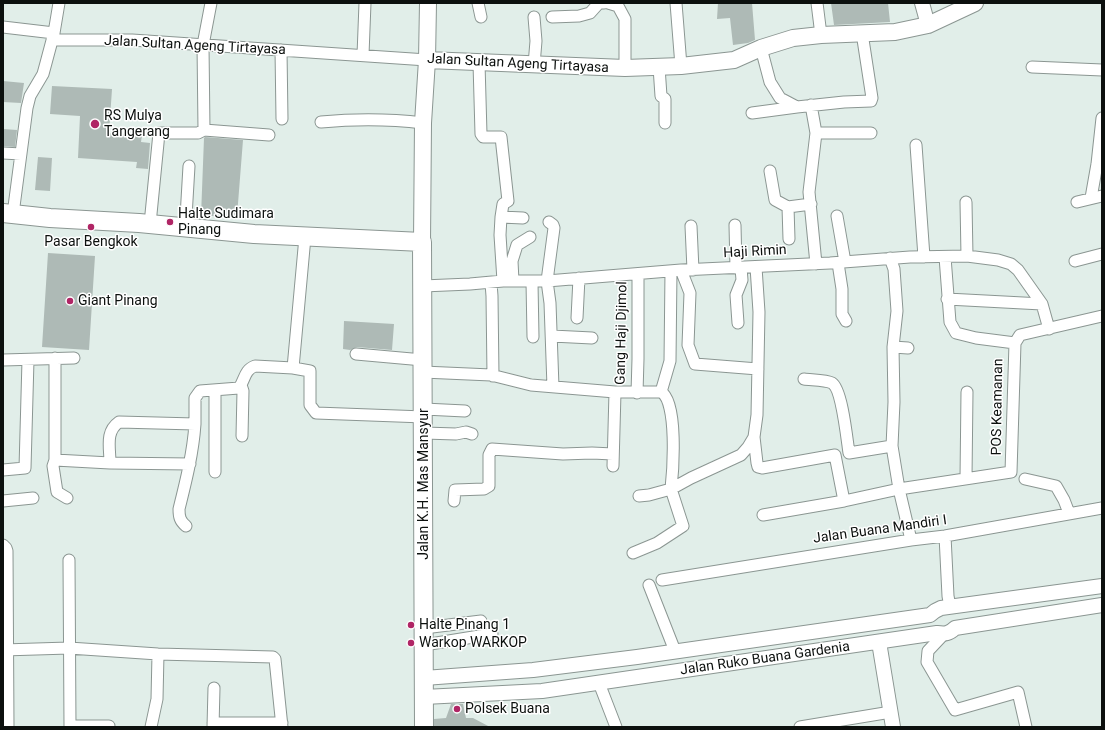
<!DOCTYPE html>
<html>
<head>
<meta charset="utf-8">
<style>
	body { margin:0 }
	#map { position:relative; width:1105px; height:730px; overflow:hidden; background:#e1eee9; font-family:Roboto,sans-serif }
	canvas { display:block }
	.frame { position:absolute; inset:0; border:4px solid #0c100e; pointer-events:none }
</style>
</head>
<body>
<div id="map">
<canvas width="1105" height="730"></canvas>
<div class="frame"></div>
</div>
<script>
const context = document.querySelector('canvas').getContext('2d');
context.lineJoin = 'round';
function paint(path, color) {
  context.fillStyle = color;
  context.fill(path, 'evenodd');
}
function stroke(path, color, width, dash) {
  context.strokeStyle = color;
  context.lineWidth = width;
  context.lineCap = dash ? 'butt' : 'round';
  context.setLineDash(dash || []);
  context.stroke(path);
}
function drawText(font, color, halo, rows, align = 'center') {
  context.font = font + ' Roboto,sans-serif';
  context.lineWidth = 3;
  context.setLineDash([]);
  context.textBaseline = 'middle';
  context.strokeStyle = halo;
  context.fillStyle = color;
  for (const [text, x, y, turn = 0] of rows) {
    context.save();
    context.translate(x, y);
    context.rotate((+turn || 0) * Math.PI / 180);
    context.textAlign = isNaN(turn) ? turn : align;
    if (halo) context.strokeText(text, 0, 0);
    context.fillText(text, 0, 0);
    context.restore();
  }
}
const building = new Path2D(`
	M718,3H752L755,40L748,43L733,45L730,18L717,19Z
	M831,3H888L890,22L834,25Z
	M3,81L24,83L21,103L3,102Z
	M52,86L112,89L109,133L142,135L141,142L150,143L148,169L136,168L137,162L78,158L80,116L50,114Z
	M3,129L17,130L15,147L3,146Z
	M205,137L243,140L237,216H201L204,138Z
	M38,157L52,158L50,191L35,190Z
	M48,253L95,256L89,350L42,347Z
	M344,321L394,324L392,350L357,347L350,350L343,349Z
	M451,704H463L466,718H473L490,727H434V719L446,718Z`);
const minor = new Path2D(`
	M478,3L481,17
	M608,3L618,6L625,19V68
	M676,3L681,66
	M817,3L821,35
	M534,17L536,41L534,65
	M552,17L579,16L590,13L599,3H604
	M3,27L54,33
	M52,40H132L427,60
	M761,48L770,82L780,98L797,107
	M281,50L282,119
	M363,55L365,3
	M479,63L481,134L483,137H501L508,201L503,204L501,217
	M659,67L661,96L665,99V123
	M1032,67L1102,70
	M811,105L816,133L809,192L816,264
	M752,113L797,107L844,102L871,101L872,98L862,33
	M321,122C355,119 389,119 423,123
	M204,130L203,45L211,3
	M816,133H871
	M916,145L924,257
	M3,153L21,154
	M770,171L775,200L788,207L811,204
	M1091,198L1097,164L1102,118
	M966,202L967,256
	M1077,202L1102,196
	M788,207L789,239
	M13,214L27,108L30,96L43,74L46,63L54,33L59,3
	M837,216L845,262
	M549,222L553,225L554,228L547,281L550,303L553,387
	M150,224L159,133H198L204,130L269,135
	M735,225L736,268
	M691,226L693,270
	M188,227L186,217L189,166
	M945,257L950,322L956,333L976,338L1015,343
	M890,258L894,269L897,311L893,347L894,402L892,446L899,489L911,540
	M1075,261L1102,254
	M838,263L842,289V314L846,321
	M681,270L690,293L688,345L695,364L758,369
	M503,281L500,235L501,217L523,218
	M513,281L512,261L517,245L530,237
	M532,282L533,337
	M491,283L492,296L493,376
	M423,286L470,284L503,281H547L681,270L830,263L910,257L967,256L998,260L1011,264L1018,270L1042,304L1049,329
	M947,299L1042,304
	M577,318L579,278
	M738,323L736,295L742,280L741,268
	M552,336L592,338
	M893,347L908,348
	M356,354L423,360
	M55,358V460L53,466L57,492L67,498
	M3,360L74,358
	M293,368L305,237
	M423,372L491,375L531,385L615,392L613,466
	M804,379C811,380 826,380 832,383C842,389 847,440 849,453L892,446
	M241,385L243,391L242,436
	M215,390V472
	M615,392H661C678,401 673,471 671,489L649,495L639,496
	M661,392L670,361L671,271
	M637,393L638,359V274
	M424,409L465,411
	M195,424V398L200,391L239,388C245,380 244,370 255,366L293,368L310,371V405L316,413L424,417
	M424,433L456,434L466,432L472,434
	M754,437L757,463L758,467L762,468L835,455L844,501
	M55,460L110,463C110,447 105,432 119,422L195,424C193,453 186,481 179,509C179,517 180,521 186,526
	M110,463L190,464
	M3,470L25,468L28,360
	M966,478L967,392
	M1025,479L1056,486L1064,500L1069,513
	M3,501L33,498
	M454,501L455,490L484,489L489,486V455L492,449L563,454L592,453L613,454
	M763,515L844,501L899,489L1011,472L1015,343L1020,335L1102,316
	M945,536L948,596L950,607
	M3,545L6,548L7,551L8,727
	M633,553L657,543L683,526L671,489L691,478L741,455L748,447L754,437L757,415L759,312L756,267
	M69,560L70,727
	M662,580L911,540L945,536L1102,508
	M649,585L675,651
	M424,628L481,621
	M944,634L928,651L927,662L955,710L1018,692L1026,727
	M424,645L492,634
	M3,650L69,648L158,654L273,657L275,659L282,727
	M599,683L616,727
	M213,723H282
	M70,726H109
	M151,727L157,699L158,654
	M213,727L214,688
	M800,727L891,712`);
const tertiary = new Path2D(`
	M922,3L928,25
	M879,642L893,727
	M424,678L533,670L637,657L930,615L935,611L941,608L1102,586
	M424,697L542,691L937,633C945,634 949,634 955,628L1102,605`);
const secondary = new Path2D(`
	M427,60L625,68L681,66L734,60L761,48L793,38L821,35L895,32L928,25L975,3
	M422,242L423,123L427,60L428,3`);
const primary = new Path2D(`
	M3,213L50,218L139,223L254,234L422,242L424,727`);
const markers = [
	[95,124,5,"#b02565"],
	[170,222,4,"#b02565"],
	[91,227,4,"#b02565"],
	[70,301,4,"#b02565"],
	[411,625,4,"#b02565"],
	[411,643,4,"#b02565"],
	[457,709,4,"#b02565"]
];
const streetNames = [
	["Jalan Sultan Ageng Tirtayasa",195,46,3],
	["Jalan Sultan Ageng Tirtayasa",518,64,3],
	["Haji Rimin",755,252,-3],
	["Gang Haji Djimol",622,333,-89],
	["POS Keamanan",998,407,-89],
	["Jalan K.H. Mas Mansyur",424,484,-90],
	["Jalan Buana Mandiri I",880,530,-8],
	["Jalan Ruko Buana Gardenia",765,659,-8]
];
const poiNames = [
	["RS Mulya",104,116],
	["Tangerang",104,132],
	["Halte Sudimara",178,214],
	["Pinang",178,230],
	["Pasar Bengkok",91,242,"center"],
	["Giant Pinang",78,301],
	["Halte Pinang 1",419,625],
	["Warkop WARKOP",419,643],
	["Polsek Buana",465,709]
];
paint(building, '#aebab6');
stroke(minor, '#8b9692', 13);
stroke(tertiary, '#8b9692', 16);
stroke(secondary, '#8b9692', 18);
stroke(primary, '#8b9692', 20);
stroke(minor, '#fff', 11);
stroke(tertiary, '#fff', 14);
stroke(secondary, '#fff', 16);
stroke(primary, '#fff', 18);
for (const [x, y, r, color] of markers) {
  const dot = new Path2D();
  dot.arc(x, y, r, 0, 2 * Math.PI);
  context.fillStyle = color;
  context.fill(dot);
  stroke(dot, '#fff', 1.5);
}
drawText('14px', '#0c100e', '#fff', streetNames);
drawText('14px', '#0c100e', '#fff', poiNames, 'left');
</script>
</body>
</html>
